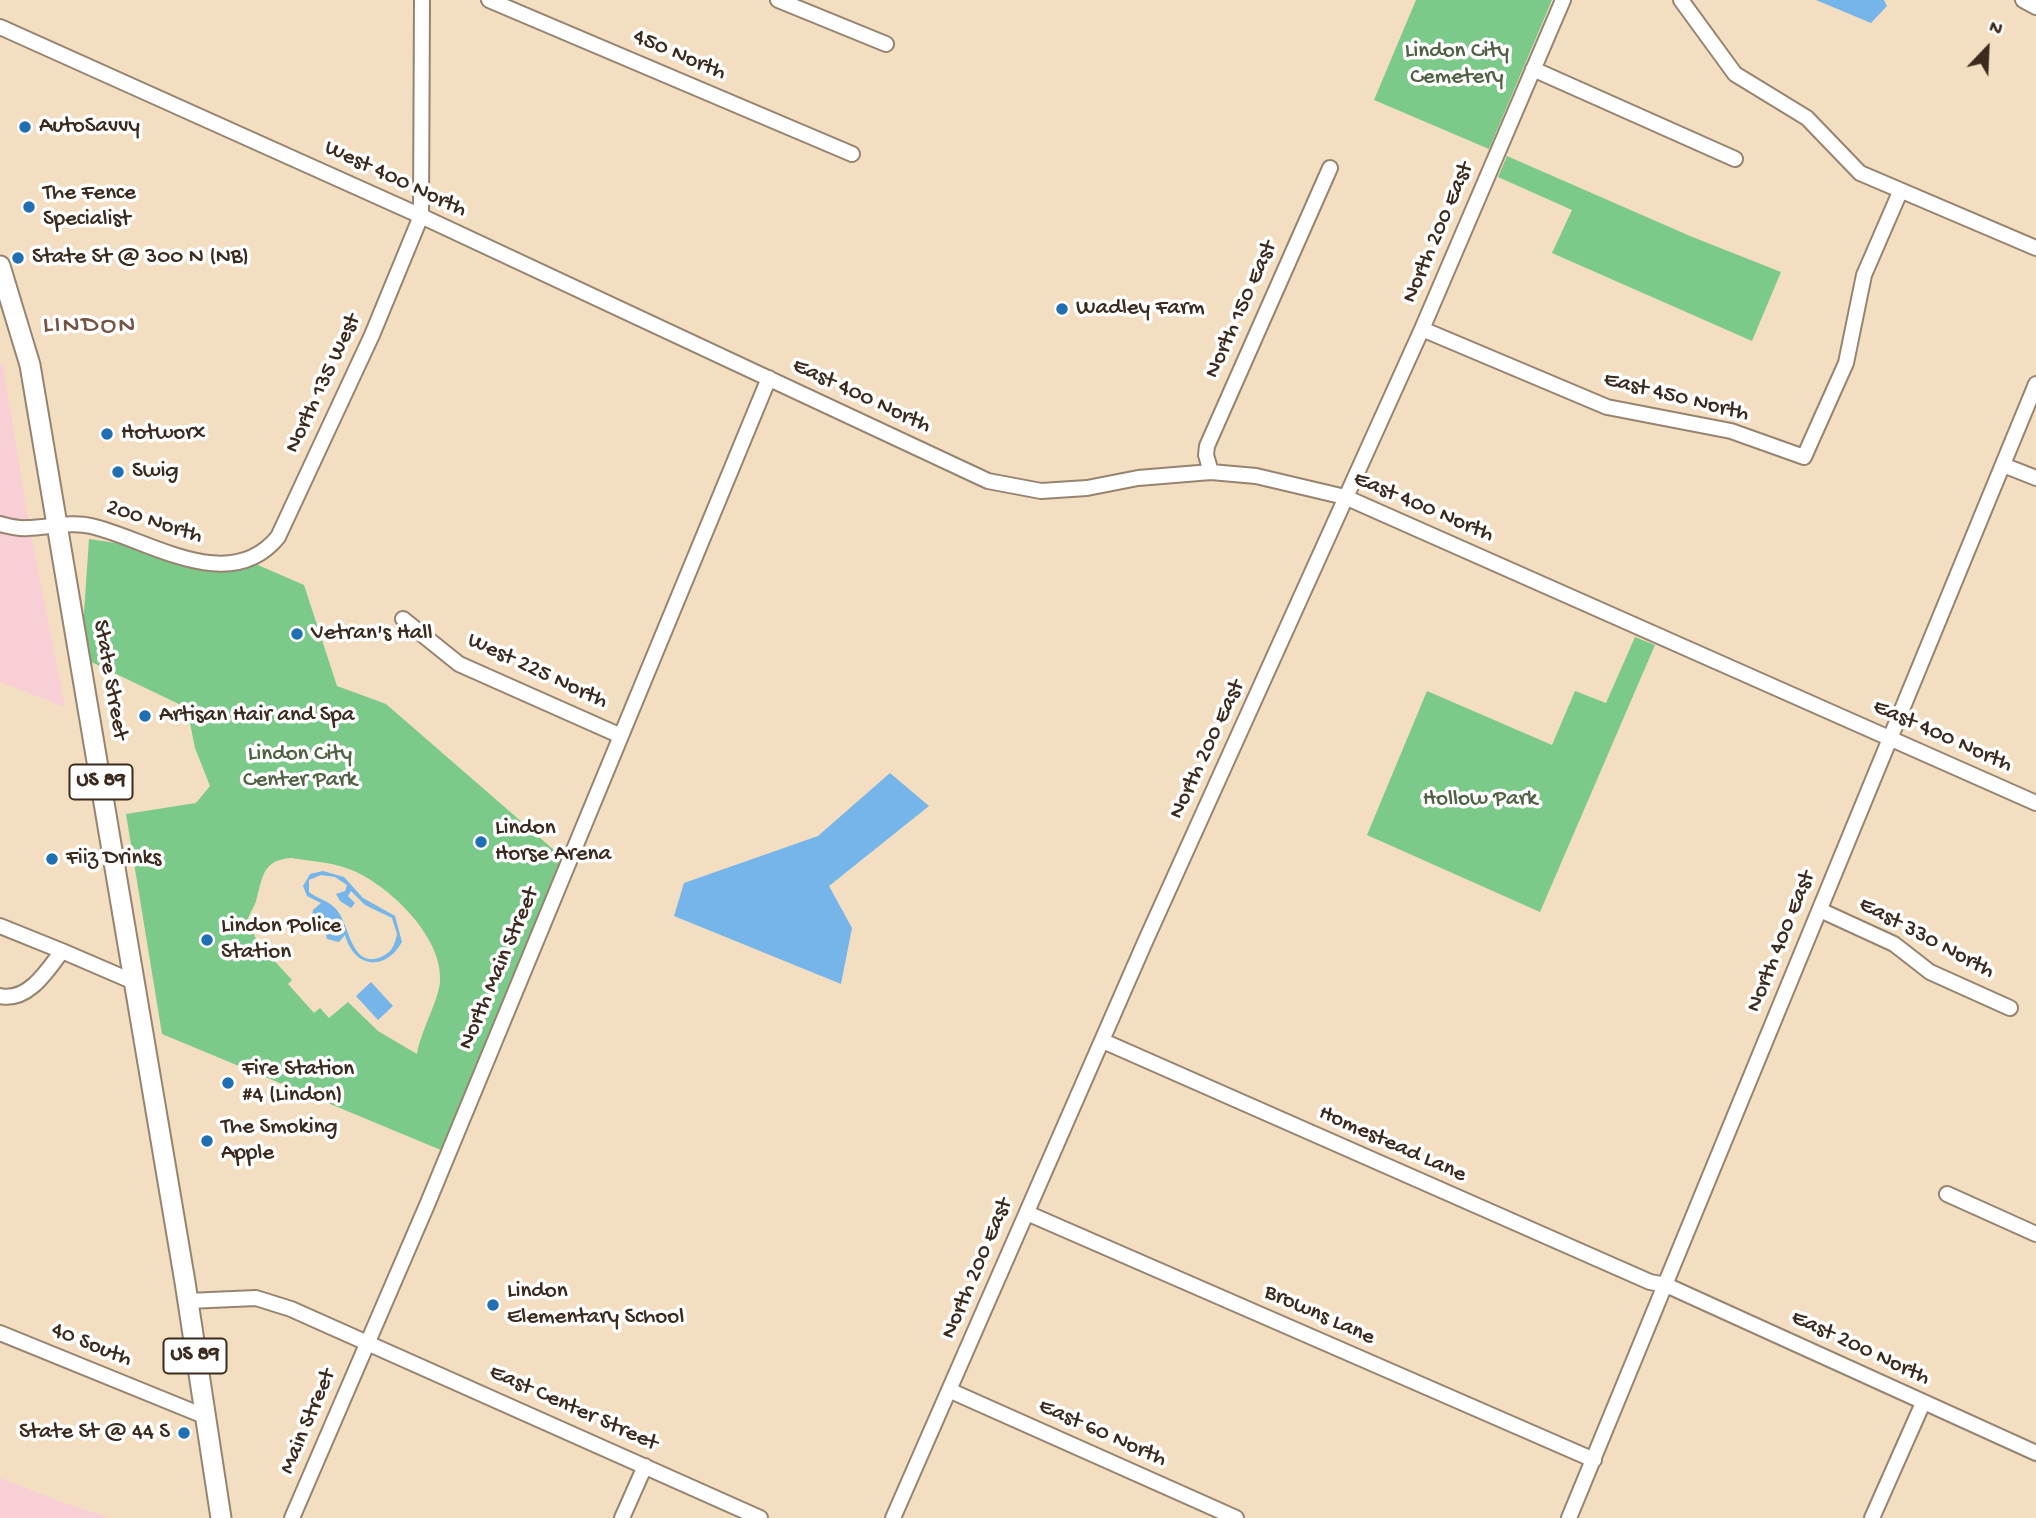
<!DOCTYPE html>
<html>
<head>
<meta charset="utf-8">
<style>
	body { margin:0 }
	#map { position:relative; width:2036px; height:1518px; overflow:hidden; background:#f3dec1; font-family:"Gochi Hand",sans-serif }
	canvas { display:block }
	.north { position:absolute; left:1952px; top:14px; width:70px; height:70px; -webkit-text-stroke:5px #fff; paint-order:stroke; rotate:23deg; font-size:19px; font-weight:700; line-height:28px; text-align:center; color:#3b2a1e }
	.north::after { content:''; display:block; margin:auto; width:24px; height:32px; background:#3b2a1e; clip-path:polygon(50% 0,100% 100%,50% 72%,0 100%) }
</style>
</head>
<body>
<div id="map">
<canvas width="2036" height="1518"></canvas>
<div class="north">N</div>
</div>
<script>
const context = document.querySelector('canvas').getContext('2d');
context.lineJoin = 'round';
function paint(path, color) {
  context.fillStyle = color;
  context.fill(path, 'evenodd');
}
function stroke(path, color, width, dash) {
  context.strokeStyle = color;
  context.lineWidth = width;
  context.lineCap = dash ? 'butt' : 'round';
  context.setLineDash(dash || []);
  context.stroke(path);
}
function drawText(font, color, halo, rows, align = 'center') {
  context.font = font + ' "Gochi Hand",sans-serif';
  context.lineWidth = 7;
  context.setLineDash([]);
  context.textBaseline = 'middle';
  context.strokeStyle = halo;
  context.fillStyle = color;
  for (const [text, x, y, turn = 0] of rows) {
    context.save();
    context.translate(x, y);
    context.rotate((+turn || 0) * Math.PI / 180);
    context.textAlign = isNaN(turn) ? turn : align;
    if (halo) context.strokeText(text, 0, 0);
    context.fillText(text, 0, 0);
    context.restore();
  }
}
const built = new Path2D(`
	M0,363L3,364L28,519L65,707L0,682Z
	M0,1478L62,1502L110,1518H0Z`);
const green = new Path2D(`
	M1416,0H1552L1489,149L1374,100Z
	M1507,156L1690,236L1781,272L1752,341L1552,253L1572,210L1498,177Z
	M89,539L135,546L203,570L225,569L251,562L304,585L337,686L386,704L569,863L448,1153L162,1034L126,814L196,803L210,786L195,748L187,708L81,657ZM291,858C309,861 331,862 349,869C387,883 444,937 440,982C438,1002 421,1030 417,1054L378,1031L348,1002L329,1018L320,1008L314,1013L288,984L292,980L257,942L248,918C251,911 256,904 257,897C263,876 263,860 291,858Z
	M1635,637L1655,645L1540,912L1367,835L1427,691L1552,745L1575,691L1606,703Z`);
const water = new Path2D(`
	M1816,0H1884L1887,6L1871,23Z
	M890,773L929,806L829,886L852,928L841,984L674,916L684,883L818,836Z
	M323,871L344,877L363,898L395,916L402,942C385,972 354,968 345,935L339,942L327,939L324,926L312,916L313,910L321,903L307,896L303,886L310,874ZM321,875L335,877L347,885L345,891L336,894L340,901L351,908L355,903L348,896L351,891L365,905L392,918L397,934C395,944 392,952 383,956C351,972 350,924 336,909C328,900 317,899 309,892V880Z
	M371,982L393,1006L378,1020L356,996Z`);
const minor = new Path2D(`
	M489,0L852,154
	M778,0L886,44
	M1681,0L1735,74L1807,118L1860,173L2036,248
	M2023,0L2036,7
	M0,27L421,216L988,481L1041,491L1087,488L1138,478L1211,472L1256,476L1345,497L2036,803
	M1533,69L1735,159
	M1422,329L1607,407L1731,431L1804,457L1846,363L1864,275L1900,192
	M2003,465L2036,478
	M1211,472L1206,455L1207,446L1330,168
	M0,524C8,526 18,529 27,528C47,528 71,521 91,526C148,539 229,597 278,537L372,335L421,216L422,0
	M403,619L459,664L621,736
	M1820,910L1894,944L1930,972L2010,1008
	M0,926L62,951C47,971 28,1002 0,996
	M62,951L134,982
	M1103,1041L1650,1282L1666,1285L2036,1453
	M1947,1194L2036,1234
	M1027,1213L1594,1460
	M188,1301L256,1298L291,1309L760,1518
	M0,1333L204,1416
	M951,1391L1236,1518
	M292,1518L427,1205L769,378
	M622,1518L645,1466
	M893,1518L1145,942L1422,329L1563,0
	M1569,1518L2036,384
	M1872,1518L1923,1403`);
const major = new Path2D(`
	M0,266L30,365L185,1282L221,1518`);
const markers = [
	[25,127,7,"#1f6fb2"],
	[29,207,7,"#1f6fb2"],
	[18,258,7,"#1f6fb2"],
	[1062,309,7,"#1f6fb2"],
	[107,434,7,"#1f6fb2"],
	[118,472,7,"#1f6fb2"],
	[297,634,7,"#1f6fb2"],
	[145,716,7,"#1f6fb2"],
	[481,842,7,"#1f6fb2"],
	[52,859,7,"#1f6fb2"],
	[207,940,7,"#1f6fb2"],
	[228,1083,7,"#1f6fb2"],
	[207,1141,7,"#1f6fb2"],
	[493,1305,7,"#1f6fb2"],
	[184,1433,7,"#1f6fb2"]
];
const shields = [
	[101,782,63],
	[195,1356,63]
];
const shieldNames = [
	["US 89",101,782],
	["US 89",195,1356]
];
const parkNames = [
	["Lindon City",1457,52],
	["Cemetery",1457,78],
	["Lindon City",300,755],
	["Center Park",300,781],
	["Hollow Park",1480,800]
];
const streetNames = [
	["450 North",679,56,23],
	["West 400 North",395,180,25],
	["North 200 East",1439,233,-67],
	["North 150 East",1242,310,-66],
	["North 135 West",324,384,-65],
	["East 400 North",861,397,25],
	["East 450 North",1676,398,14],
	["East 400 North",1423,508,23],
	["200 North",154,523,18],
	["West 225 North",537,672,25],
	["State Street",109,680,80],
	["East 400 North",1942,737,24],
	["North 200 East",1208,750,-65],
	["East 330 North",1926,939,28],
	["North 400 East",1782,942,-68],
	["North Main Street",500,969,-67],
	["Homestead Lane",1392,1145,24],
	["North 200 East",978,1269,-67],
	["Browns Lane",1319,1316,24],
	["40 South",91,1346,22],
	["East 200 North",1860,1349,25],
	["East Center Street",573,1409,24],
	["Main Street",309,1422,-67],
	["East 60 North",1102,1434,24]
];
const poiNames = [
	["AutoSavvy",39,127],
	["The Fence",43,194],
	["Specialist",43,220],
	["State St @ 300 N (NB)",32,258],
	["Wadley Farm",1076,309],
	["Hotworx",121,434],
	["Swig",132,472],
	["Vetran's Hall",311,634],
	["Artisan Hair and Spa",159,716],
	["Lindon",495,829],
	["Horse Arena",495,855],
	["Fiiz Drinks",66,859],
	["Lindon Police",221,927],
	["Station",221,953],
	["Fire Station",242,1070],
	["#4 (Lindon)",242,1096],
	["The Smoking",221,1128],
	["Apple",221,1154],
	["Lindon",507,1292],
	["Elementary School",507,1318],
	["State St @ 44 S",170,1433,"right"]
];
const quarterNames = [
	["LINDON",90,327]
];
paint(built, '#f7cfd5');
paint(green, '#7bca8a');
paint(water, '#75b5e9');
stroke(minor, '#978470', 18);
stroke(major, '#978470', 23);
stroke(minor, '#fff', 14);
stroke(major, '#fff', 19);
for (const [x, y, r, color] of markers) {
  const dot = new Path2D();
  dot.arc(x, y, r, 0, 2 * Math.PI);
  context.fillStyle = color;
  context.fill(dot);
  stroke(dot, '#fff', 2.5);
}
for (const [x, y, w] of shields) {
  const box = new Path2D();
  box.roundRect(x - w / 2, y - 17.5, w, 35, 5);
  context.fillStyle = '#fff';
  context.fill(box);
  stroke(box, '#3b2a1e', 2);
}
drawText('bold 21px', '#3b2a1e', null, shieldNames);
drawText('23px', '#516244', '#fff', parkNames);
drawText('23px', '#3b2a1e', '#fff', streetNames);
drawText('23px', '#3b2a1e', '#fff', poiNames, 'left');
context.letterSpacing = '2px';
drawText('26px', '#765444', '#fff', quarterNames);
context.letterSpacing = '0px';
</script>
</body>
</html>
